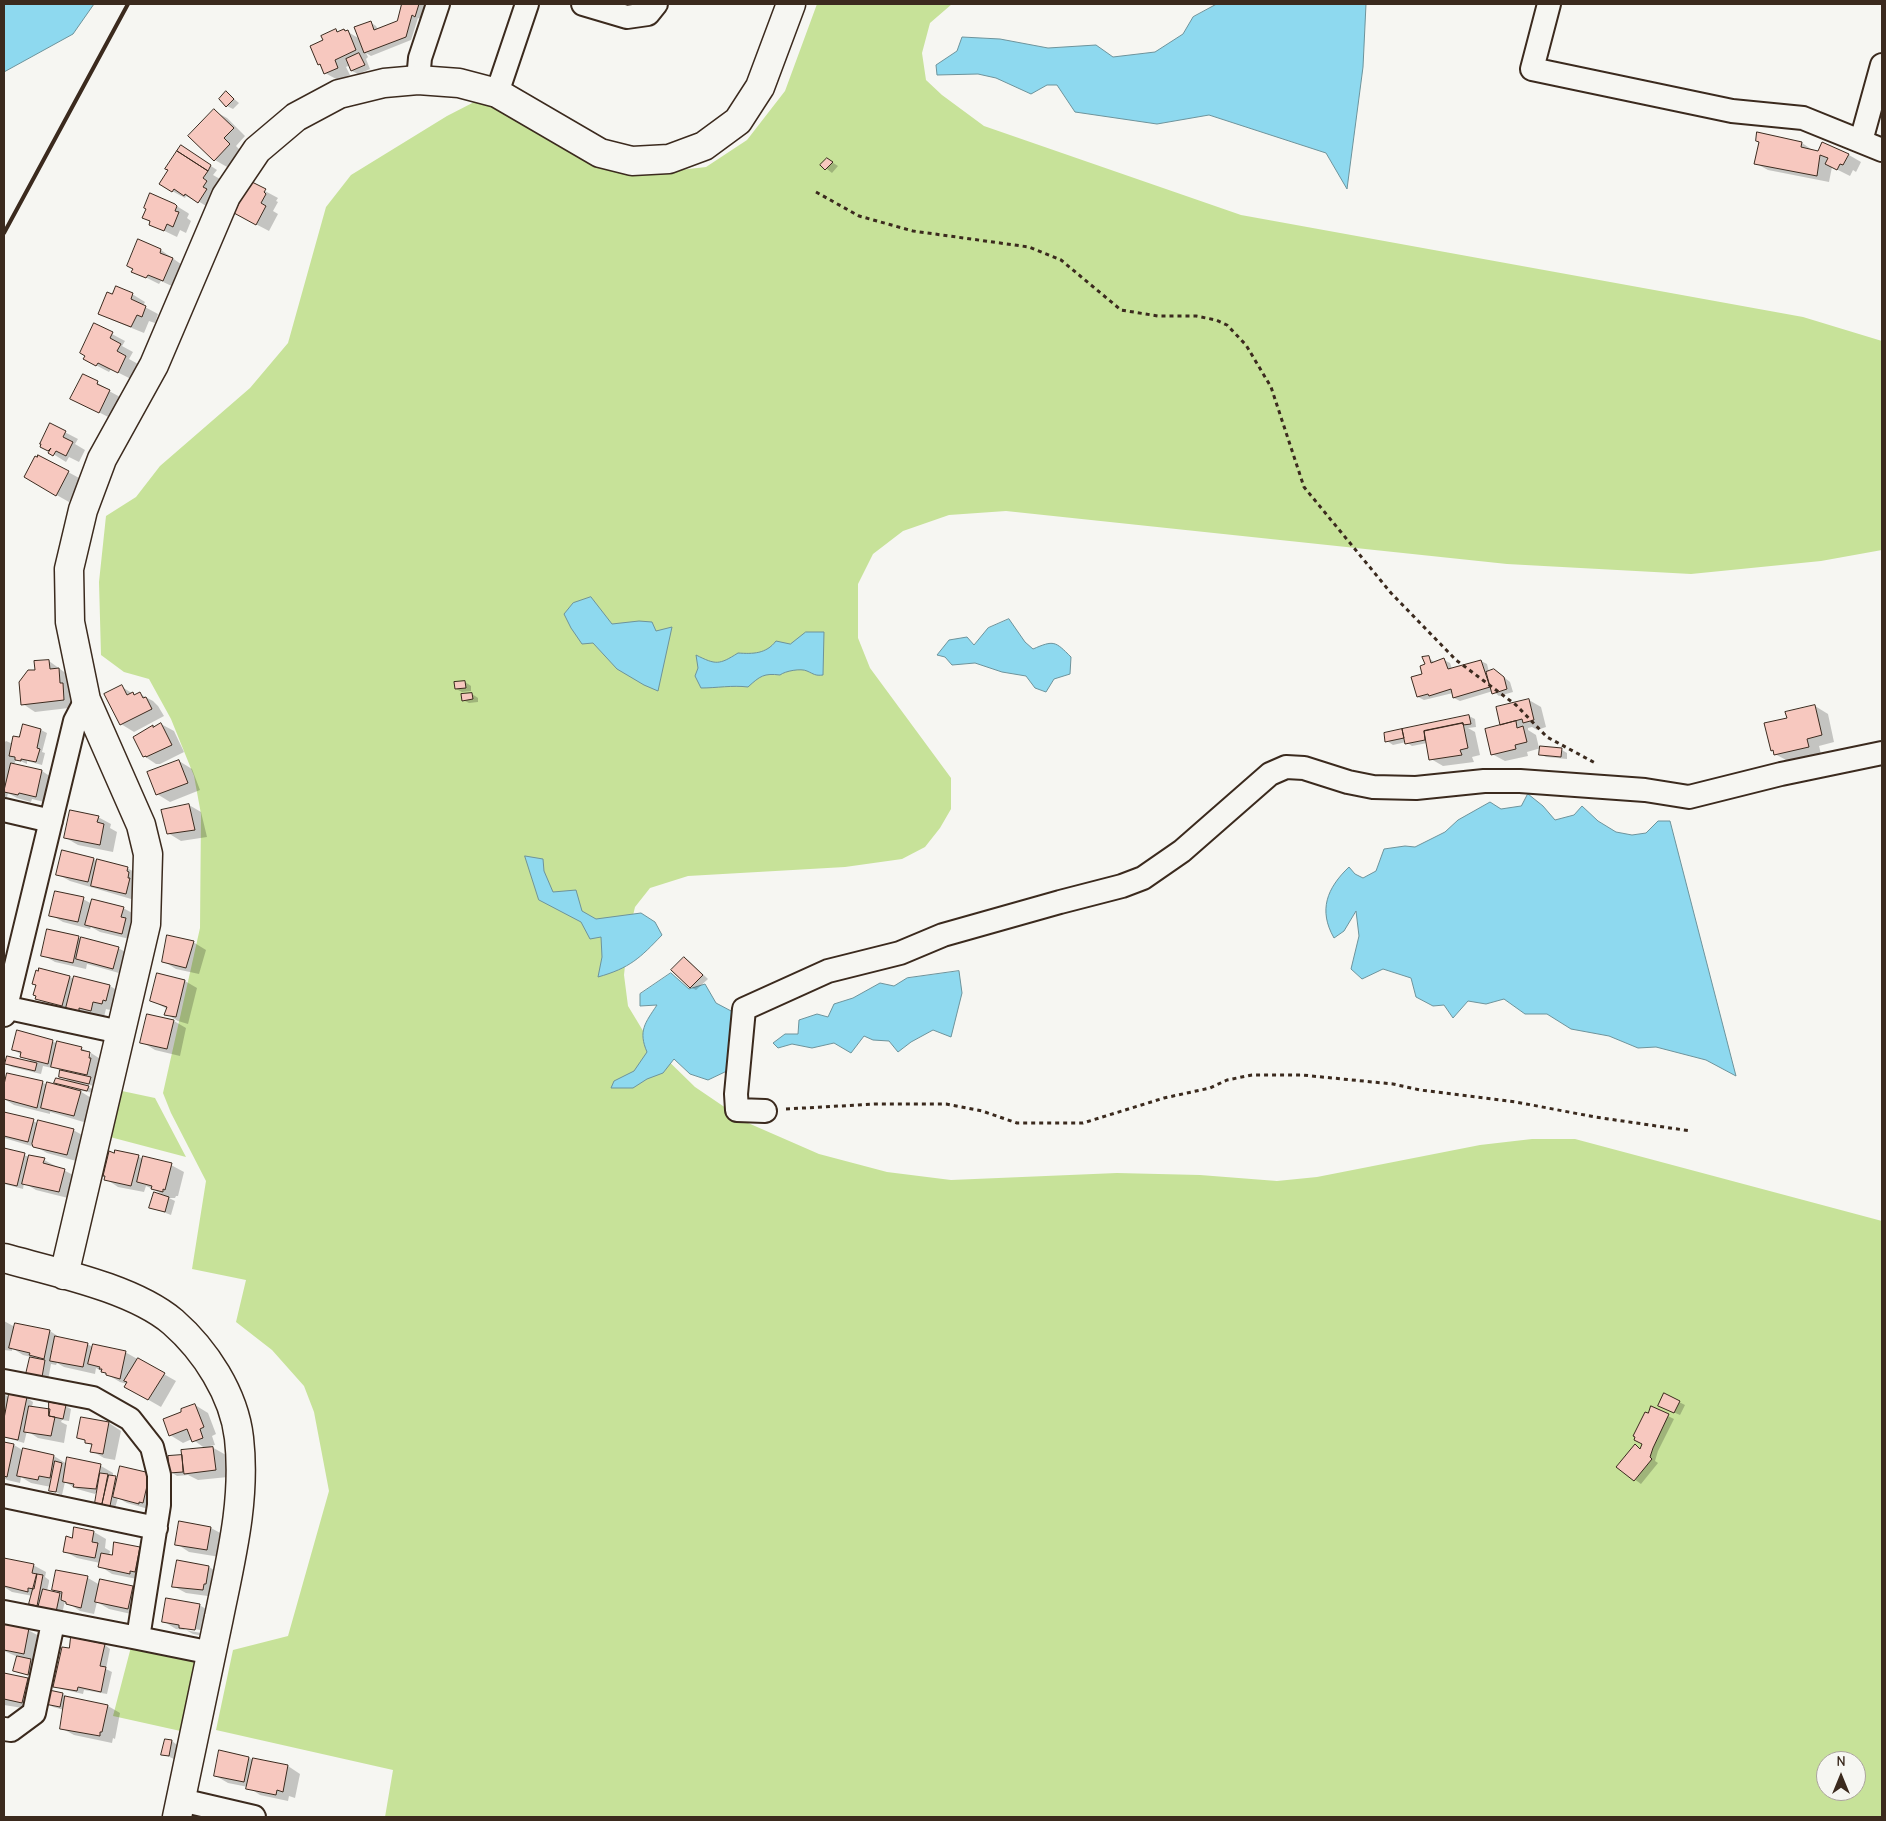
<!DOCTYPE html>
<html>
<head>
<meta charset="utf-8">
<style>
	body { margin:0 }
	#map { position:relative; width:1886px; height:1821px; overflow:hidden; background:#f6f6f2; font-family:"Comic Neue",sans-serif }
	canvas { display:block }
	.frame { position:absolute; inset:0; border:5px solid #3b2a1e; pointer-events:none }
	.north { position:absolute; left:1816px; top:1751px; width:50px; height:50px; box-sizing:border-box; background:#f6f6f2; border:1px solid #aba49d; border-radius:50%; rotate:0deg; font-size:14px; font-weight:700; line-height:20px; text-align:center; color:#3b2a1e }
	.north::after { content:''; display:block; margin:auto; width:18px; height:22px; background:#3b2a1e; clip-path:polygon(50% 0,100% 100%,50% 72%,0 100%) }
</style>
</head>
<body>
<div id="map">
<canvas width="1886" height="1821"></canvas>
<div class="frame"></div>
<div class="north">N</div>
</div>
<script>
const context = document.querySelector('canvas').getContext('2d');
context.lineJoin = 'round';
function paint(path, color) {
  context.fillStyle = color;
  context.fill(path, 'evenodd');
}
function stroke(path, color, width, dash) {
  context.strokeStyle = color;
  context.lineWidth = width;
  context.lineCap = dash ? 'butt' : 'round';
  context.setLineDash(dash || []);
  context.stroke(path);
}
const green = new Path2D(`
	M817,4H952L930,23L922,53L926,80L942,95L984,126L1241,215L1803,317L1882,341V550L1821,561L1691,574L1507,564L1006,511L949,515L903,531L873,554L858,584V638L870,668L951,778V809L940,828L925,847L902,859L845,867L688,876L650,888L635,907L628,937L624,975L628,1006L651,1044L695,1087L748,1123L819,1154L887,1172L951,1180L1117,1173L1200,1175L1277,1181L1317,1177L1480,1145L1532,1139H1575L1882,1221V1817H385L393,1770L216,1730L233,1650L288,1636L329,1491L314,1412L304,1386L272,1350L236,1322L246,1280L192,1269L206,1181L171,1113L163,1093L200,928L201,814L194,776L171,719L149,679L124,672L101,655L99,582L106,516L136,497L160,466L250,388L288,343L326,207L351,175L447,116L482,98L654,173L706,167L747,140L785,91ZM1826,1761H1856V1791H1826Z
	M122,1091L155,1098L186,1157L110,1137Z
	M131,1647L200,1661L185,1732L113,1716Z`);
const water = new Path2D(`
	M4,4H94L73,34L4,72Z
	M1217,4H1366L1363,67L1347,189L1326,153L1209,115L1157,124L1075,112L1057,85H1047L1031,94L996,78L978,74L937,75L936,65L957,51L962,37L1000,39L1048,48L1096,45L1113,57L1155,52L1183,34L1193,17Z
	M591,597L612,624L639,621L652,622L656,631L672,627L658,691L644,685L617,669L593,643L582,644L571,628L564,614L573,603Z
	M1009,619L1025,642L1033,649C1054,640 1055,641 1071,657L1070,674L1054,679L1046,692L1035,688L1026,676L1002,672L975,663L952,665L945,657L937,655L949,640L967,637L974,645L988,628Z
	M806,632H824L823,675C815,676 814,674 807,671C801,668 785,671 780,675C764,673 760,676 748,687C732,685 717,688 701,688L695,676L698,668L696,655C716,665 719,665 738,653C753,654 766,654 776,641L790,644Z
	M1528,794L1543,806L1555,820L1574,815L1582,806L1598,821L1616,832L1632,835L1646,833L1658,821H1670L1736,1076L1706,1060L1656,1047L1638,1048L1609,1036L1571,1029L1547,1014H1525L1504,999L1486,1004L1468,1001L1453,1018L1444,1005L1433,1006L1416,997L1411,978L1383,969L1362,979L1351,969L1359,936L1356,911L1344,931L1334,938C1318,910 1327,888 1349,867L1355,874L1363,878L1376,871L1384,849L1405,846L1415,847L1445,832L1458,820L1490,802L1501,809L1521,806Z
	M525,856L543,859L544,871L553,892L576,890L582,911L596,919L641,913L655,922L662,935C640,958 630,968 598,977L602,957L601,937L590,939L581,922L539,900Z
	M959,971L962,993L951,1037L933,1030L911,1042L898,1052L889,1041L873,1040L864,1036L851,1053L834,1043L812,1048L792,1044L778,1048L773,1043L785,1034H798L799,1020L817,1014L828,1017L834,1004L853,998L880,983L894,986L907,978Z
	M671,973L689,989L705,984L716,1003L733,1012L729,1070L708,1080L690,1074L674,1059L663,1073L647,1079L633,1088H611L614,1081L634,1071L647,1052C638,1031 645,1023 657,1005L640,1006V994Z`);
const shadow = new Path2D(`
	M403,4H426L421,19L418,18L411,40L371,56L366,53L368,57L366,59L370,69L358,74L352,71L350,65L346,67L350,75L338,80L325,73L323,67L319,64L325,41L336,30L340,33L348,32L360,39L370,22L376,26L378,30L398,22Z
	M227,93L239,103L233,109L227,106Z
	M214,111L227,118L245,136L236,146L242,152L227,167L215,160Z
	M1802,143L1814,151L1849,155L1861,162L1856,172L1853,170L1850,176L1832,167L1829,182L1768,170L1755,163Z
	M187,150L217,170L213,175L220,179L215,186L219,189L211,209L198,201L197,202L186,196L185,198L172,191Z
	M827,159L838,166L832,173L822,165Z
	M252,184L278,198L276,201L278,202L273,211L278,214L269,231L248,220Z
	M175,205L188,213L189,214L187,218L191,221L186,233L180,230L177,237L150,224L151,222L144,218Z
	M161,250L185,267L176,288L161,281L159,284L133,271Z
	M132,294L145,302L143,306L158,314L155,323L149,321L144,333L112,320L100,313L113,295Z
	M95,325L125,341L122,346L133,352L129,359L138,364L131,379L111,369L109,372L84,359Z
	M83,375L110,390L109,391L122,398L112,419L85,405Z
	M51,425L78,439L75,444L85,450L79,462L69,457L66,462L42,447Z
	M68,472L81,479L69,502L25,477Z
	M1428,657L1435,663L1444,660L1450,663L1452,669L1481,661L1487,664L1489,672L1500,674L1510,682L1513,692L1499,696L1493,691L1460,701L1454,698L1453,693L1424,700L1418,697Z
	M49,661L71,677L77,707L35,712L23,704L37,671Z
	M465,682L471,686V691L462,692L456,689Z
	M122,687L135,695L140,694L153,701L158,706L164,716L134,732L121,724Z
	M472,694L478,698V702L469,703L463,700Z
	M1529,700L1541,707L1546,727L1537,730L1532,727L1528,728V730L1536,735L1539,748L1562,750L1567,753V759L1546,757L1540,754L1541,748L1527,752L1528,756L1505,761L1492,754L1502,726L1497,708Z
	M1815,706L1828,714L1834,742L1819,746L1821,754L1788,761L1775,754L1772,750L1788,719Z
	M1469,716L1475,719L1476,727L1468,728L1475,732L1480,755L1472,757L1474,762L1443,766L1431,759L1427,743L1412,746L1406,742L1393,745L1387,741Z
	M161,724L174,731L184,752L160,764H156L144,756Z
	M24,725L41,730L47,733L42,752L45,753L42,765L27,761V764L16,759L14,765L42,771L54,779L48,803L32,799L31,802L17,798L8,793L6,801L4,800V743L6,741L13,744L20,739Z
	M179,761L192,769L200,790L170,802L157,794Z
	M189,805L201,812L207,837L181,841L168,833Z
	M98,817L111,824L110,828L117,832L113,852L78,845L66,838Z
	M94,859L98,862L127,868L140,875L138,901L70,881L57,874Z
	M83,899L92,904L123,908L136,915L134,940L100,932L91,927L90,929L63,922L51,915Z
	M48,930L118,948L131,955L126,975L87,964L86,969L55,962L43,955Z
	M193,942L206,950L199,974L176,969L163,961Z
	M685,958L690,962L708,979L696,990L690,987Z
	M70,977L74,979L110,986L122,993L115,1011L106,1009L104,1017L92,1014L91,1017L49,1006L37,998V986L34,984Z
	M185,981L197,988L188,1024L178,1021L166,1014L167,1009L151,1000Z
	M148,1015L174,1021L186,1028L180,1056L155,1050L142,1042Z
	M18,1032L57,1043L81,1048L91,1053H89V1064L91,1053L102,1060L95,1086L83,1084L94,1090L93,1093L78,1090L93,1099L87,1123L50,1112V1114L14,1105L4,1099V1090L8,1074L43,1083L48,1085L63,1087L56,1083L71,1082L60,1076L61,1071L57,1069L43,1066L41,1074L12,1067L6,1064L32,1062L14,1050Z
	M4,1113L33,1121L39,1124L73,1130L86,1137L80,1162L47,1153L38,1148L4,1138Z
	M4,1149L30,1157L44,1160L77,1177L72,1199L36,1190L24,1183L23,1189L4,1184Z
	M138,1156L144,1160L171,1165L184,1172L178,1196H176L175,1198H169L175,1201L171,1215L150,1207L164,1196L155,1190L146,1186L144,1192L118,1187L106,1179Z
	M4,1321L15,1327L50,1331L62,1339L87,1344L93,1347L125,1352L176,1381L161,1407L126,1387L127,1384L120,1382L96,1368L95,1374L64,1367L57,1363L56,1365L51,1364L48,1380L28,1374L31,1357L23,1355L12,1348V1351L4,1350Z
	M4,1394L10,1398V1395L27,1398L33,1402L32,1407L50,1411L65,1406L71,1409L69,1421L62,1420L61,1422L67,1425L64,1443L38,1438L27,1431L24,1443L4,1437L6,1414L4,1413Z
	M1679,1402L1685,1405L1680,1415L1666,1409Z
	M195,1405L208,1413L216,1434L212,1436L215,1445L210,1446L226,1455L228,1477L198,1480L188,1475L177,1476L171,1472L181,1457L206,1449L192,1439L183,1443L170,1435L183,1412Z
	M1668,1416L1674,1419L1658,1451L1655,1461L1658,1463L1641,1484L1618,1467L1635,1446L1641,1449Z
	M109,1423L121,1431L115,1460L104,1458L92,1451L93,1446L79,1437Z
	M4,1443L14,1445L24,1451L54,1456L67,1464L101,1466L113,1473V1477L118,1479L149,1474L152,1510L127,1503L118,1498L115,1508L102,1506L96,1502L98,1493H95V1494L77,1489L65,1482L62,1495L51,1490V1487L31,1483L21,1477L20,1483L7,1480L4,1478Z
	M180,1523L211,1528L224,1535L220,1557L189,1552L177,1544Z
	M94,1532L106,1539L105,1548L110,1551L109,1556H113L115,1543L140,1548L152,1556L142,1580L112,1574L100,1566V1563L77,1558L64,1551L73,1539Z
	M4,1563L33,1565L46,1572L45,1577L49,1580V1582L47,1591L62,1595L53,1589L88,1578L100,1585L132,1588L145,1595L140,1616L109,1609L97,1602L94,1614L80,1611L65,1601L62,1614L37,1607L31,1604L33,1596L12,1592L4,1587Z
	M209,1567L221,1574L215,1597L186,1593L173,1586Z
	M199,1605L212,1612L208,1637L193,1634L186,1630L176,1629L163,1621ZM182,1627L201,1630V1633L185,1630Z
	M4,1625L28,1630L41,1637L36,1660L29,1659L37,1663L34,1677L15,1671L18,1657L4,1651V1654Z
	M105,1645L110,1649L106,1669L112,1672L107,1694L84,1690L83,1694L61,1689L55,1686L70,1650Z
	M4,1674L27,1679L40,1686L35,1710L4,1705Z
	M63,1694L68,1697L108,1706L120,1713L115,1739L113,1738L112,1743L74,1735L61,1728L64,1710L53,1707L47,1704Z
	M172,1741L177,1745L174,1759L163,1754Z
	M220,1752L249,1758L254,1760V1759L288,1766L300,1774L295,1798L289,1796L288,1801L260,1795L248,1787L228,1783L216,1776Z`);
const building = new Path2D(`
	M402,4H419L415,17L412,15L406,37L364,53L354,27L371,21L374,30L397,21Z
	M336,29L337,32L344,29L345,31L348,30L356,50L335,60L338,68L324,74L320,64L318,65L310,46L323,40L321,36Z
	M359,53L365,65L351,71L346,59Z
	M226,91L234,99L226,107L219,99Z
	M214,109L234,128L224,138L230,144L214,161L188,136Z
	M1757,132L1802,142L1801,147L1818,151L1822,142L1849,154L1843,165L1840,164L1837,170L1825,164L1828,158L1820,155L1817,176L1754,164L1759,142L1756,141Z
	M181,145L211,165L208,171L177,151Z
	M177,151L208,171L203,178L207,181L203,187L207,189L198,203L185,194L184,196L174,189L172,192L159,184L168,170L165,169Z
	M827,158L833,162L825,170L820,165Z
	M252,182L266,189L264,192L266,194L261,203L266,206L256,225L234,213L249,184L250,185Z
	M150,193L175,204L177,206L175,211L179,212L173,227L167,224L164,231L149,225L150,221L142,218L146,209L144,208Z
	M138,239L161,249L160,253L173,258L163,281L148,275L146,278L131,272L133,269L127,266Z
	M116,286L133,293L131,299L146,306L142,317L137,315L131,327L98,314L107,292L112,294Z
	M94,323L113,332L110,338L121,344L117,351L126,356L118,373L98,363L96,366L83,359L85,356L80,353Z
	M83,374L98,381L97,384L110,390L99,413L70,399Z
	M50,423L66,431L63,437L73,442L66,456L56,451L53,456L48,453L51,448L48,451L40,447L41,444H40Z
	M38,455L69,471L56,496L24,477L35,456L37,457Z
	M1429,656L1431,663L1444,658L1448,669L1481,660L1490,687L1453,698L1451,689L1429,696L1428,694L1417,697L1411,677L1422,674L1420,666L1425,664L1422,657Z
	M49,660L50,669L59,668L60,683H63L64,700L21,705L19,682L28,670H35L34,661Z
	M1494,669L1504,677L1507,689L1492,694L1486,672Z
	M465,681L466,688L455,689L454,682Z
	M122,685L127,695L133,692L134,695L140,692L143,698L146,697L152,709L120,725L104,694Z
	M472,693L473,699L462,701L461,694Z
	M1529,699L1534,720L1523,723L1522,719L1500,725L1496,707Z
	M1815,705L1822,735L1807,739L1809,747L1774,755L1773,750L1771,751L1764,723L1787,718L1785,712Z
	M1469,715L1471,724L1463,725V723L1424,731L1425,740L1405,744L1402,729Z
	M1516,721L1517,728L1523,726L1527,742L1515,745L1516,749L1491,755L1485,729Z
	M161,723L172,745L146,757V756L143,757L133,737L153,725V727Z
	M1463,723L1468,748L1460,750L1462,755L1429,760L1424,731Z
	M23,724L41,729L37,748L40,749L36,762L21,759V761L15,760V757L9,756L13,736L19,737Z
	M1402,729L1404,738L1385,742L1384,733Z
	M1540,746L1562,748L1561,757L1539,755Z
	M179,760L188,783L156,795L147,772Z
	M11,763L42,770L36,797L19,793L18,795L4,792Z
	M189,804L195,830L167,834L161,810Z
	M70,810L99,816L97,822L104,824L100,845L64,838Z
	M62,850L94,858L88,882L56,875Z
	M97,859L128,867L127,871L129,872L128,878H130L126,894L91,886Z
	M55,891L84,897L78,922L49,916Z
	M92,899L124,907L121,917L126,918L122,934L85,925Z
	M47,929L79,936L73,963L41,956Z
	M167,935L194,941L186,968L162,962Z
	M81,937L119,947L113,969L76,959Z
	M684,957L703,975L690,988L671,970Z
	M39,968L70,976L62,1006L35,999L36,996L33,995L36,985L32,984L36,970L38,971Z
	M157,973L185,980L176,1017L164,1015L167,1007L150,1001Z
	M74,976L110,985L106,1001L103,1000L102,1004L93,1002L91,1011L79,1008V1011L66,1008Z
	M147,1014L174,1020L167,1049L140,1043Z
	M17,1030L53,1040L48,1064L20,1057L21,1052L12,1050Z
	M57,1041L82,1047L81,1050L90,1052L89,1058H91L87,1075L51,1067Z
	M7,1056L37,1063L35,1071L5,1064Z
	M60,1070L91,1077L89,1084L59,1077Z
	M7,1073L43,1081L37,1108L4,1099V1085Z
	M56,1078L89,1086L87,1091L54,1083Z
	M47,1082L81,1091L74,1116L41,1108Z
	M4,1112L34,1119L28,1142L4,1136Z
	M38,1120L74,1129L67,1155L33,1147L32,1144Z
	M4,1148L25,1153L17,1186L4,1183Z
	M115,1150L139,1155L131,1186L104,1180L105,1176H103L109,1151L114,1153Z
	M29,1155L45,1158L43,1163L65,1169L59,1192L22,1184Z
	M143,1156L172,1163L165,1190L163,1189V1192L151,1189L152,1186L137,1182Z
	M154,1192L169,1197L165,1212L149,1208Z
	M15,1323L50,1330L44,1359L29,1355L30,1353L9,1348Z
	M55,1336L88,1343L83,1367L50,1361Z
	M93,1344L126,1351L120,1379L106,1375V1373L101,1372L102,1369H99L100,1367L88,1364Z
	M30,1357L45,1360L42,1377L26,1374Z
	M138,1358L165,1373L148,1400L124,1387L127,1382L124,1381Z
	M1664,1393L1680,1401L1674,1413L1658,1406Z
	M9,1394L27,1397L18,1440L4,1437V1419Z
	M49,1402L66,1405L63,1419L49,1416Z
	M195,1404L204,1427L200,1429L203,1438L192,1442L187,1429L169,1436L163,1419L181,1412V1409Z
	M29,1406L50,1409L49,1416L55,1417L51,1436L24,1432Z
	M1651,1406L1669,1414L1653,1448L1650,1457L1652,1459L1634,1481L1616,1467L1635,1444L1640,1449L1642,1444L1634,1440L1635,1437L1633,1436L1645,1412L1648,1413Z
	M81,1417L109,1422L103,1454L90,1452L92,1444L85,1443V1440L77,1438Z
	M4,1442L14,1444L7,1477L4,1476Z
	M213,1447L216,1470L184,1474L181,1450Z
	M23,1448L54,1455L50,1478L39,1476L38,1480L17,1476Z
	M182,1455L183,1472L169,1473L168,1456Z
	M67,1457L101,1464L96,1489L73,1487L74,1484L63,1482Z
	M55,1461L62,1463L56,1492L49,1491Z
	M120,1466L150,1473L143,1503L139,1502V1504L113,1497Z
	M100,1473L108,1474L102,1504L95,1503Z
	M109,1475L116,1476L110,1506L102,1505Z
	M179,1521L211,1527L207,1550L175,1545Z
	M74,1527L94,1531L92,1542L98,1543L95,1558L63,1552L66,1536L72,1538Z
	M114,1542L140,1547L135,1572L130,1571V1574L98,1567L101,1553L112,1555Z
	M4,1558L34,1564L32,1573L37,1574L34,1589L28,1588V1592L4,1586Z
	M177,1560L209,1566L206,1584H204L203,1590L172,1587Z
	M56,1570L88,1576L81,1608L66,1604V1602L61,1600L62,1592L52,1590Z
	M37,1574L43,1575L37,1606L29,1604Z
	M100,1579L133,1586L128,1609L95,1602Z
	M43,1589L60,1593L56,1612L38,1608Z
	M166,1598L200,1604L195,1630L179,1628V1625L162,1622Z
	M4,1623L29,1628L24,1654L4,1650Z
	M71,1637L105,1644L100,1666L106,1667L101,1692L78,1687L77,1691L53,1687L62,1647L69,1648Z
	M17,1656L31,1659L28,1675L13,1671Z
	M4,1673L28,1678L22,1703L4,1699Z
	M49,1690L63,1693L60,1707L45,1704Z
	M65,1696L108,1705L102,1732H100V1736L60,1729Z
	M165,1739L172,1740L169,1756L161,1755Z
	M219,1750L249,1757L244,1782L214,1776Z
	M253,1758L288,1765L283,1792L277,1790L276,1795L246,1789Z`);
const path = new Path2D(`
	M816,192L859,216L913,231L1029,247L1061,260L1121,310L1158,316H1196L1216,320L1227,325L1246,345L1271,387L1304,487L1391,593L1456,660L1516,705L1547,737L1597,764
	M786,1109L876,1104H946L982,1111L1017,1123H1083L1164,1098L1210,1088L1227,1080L1252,1075H1302L1393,1084L1420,1090L1516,1102L1595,1117L1691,1131`);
const minor = new Path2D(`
	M583,4L627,17L648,14L656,4
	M1549,4L1532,69L1732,111L1803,118L1882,150
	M418,80L420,58L438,4
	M497,93L527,4
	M1861,141L1882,65
	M4,810L51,821
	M4,1007L120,1032
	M4,1015L75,721L86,700
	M765,1111L737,1110L736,1094L744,1009L828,971L900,953L943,935L1060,902L1122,886L1143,878L1182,851L1270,774L1286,767L1304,768L1348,782L1373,787L1416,788L1484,781H1520L1645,790L1689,797L1781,774L1882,753
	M4,1381L93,1398L130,1419L152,1447L159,1475V1505L138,1638L4,1612
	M4,1496L156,1528
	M138,1638L212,1653
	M4,1729L11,1730L34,1713L53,1623
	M181,1800L254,1817`);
const tertiary = new Path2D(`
	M4,1258C54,1272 133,1288 173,1322C205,1350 234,1394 239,1438C246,1499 231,1558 219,1617C205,1684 191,1751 177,1817
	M64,1275L146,924L148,854L141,825L86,700L70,622L69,569L83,510L102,459L154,365L226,196L257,150L296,117L339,94L384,83L418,80L459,83L497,93L600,153L632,161L669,159L704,146L738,121L760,87L791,4`);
const rail = new Path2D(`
	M4,233L128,4`);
paint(green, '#c7e299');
paint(water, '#8ed9ef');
stroke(water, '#6d939b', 1);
paint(shadow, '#0003');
paint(building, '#f7c8bf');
stroke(building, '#3b2a1e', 1);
stroke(minor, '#3b2a1e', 26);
stroke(tertiary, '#3b2a1e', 31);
stroke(path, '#3b2a1e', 3, [4, 4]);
stroke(minor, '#f6f6f2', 22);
stroke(tertiary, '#f6f6f2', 28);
stroke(rail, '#3b2a1e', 4);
</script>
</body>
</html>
